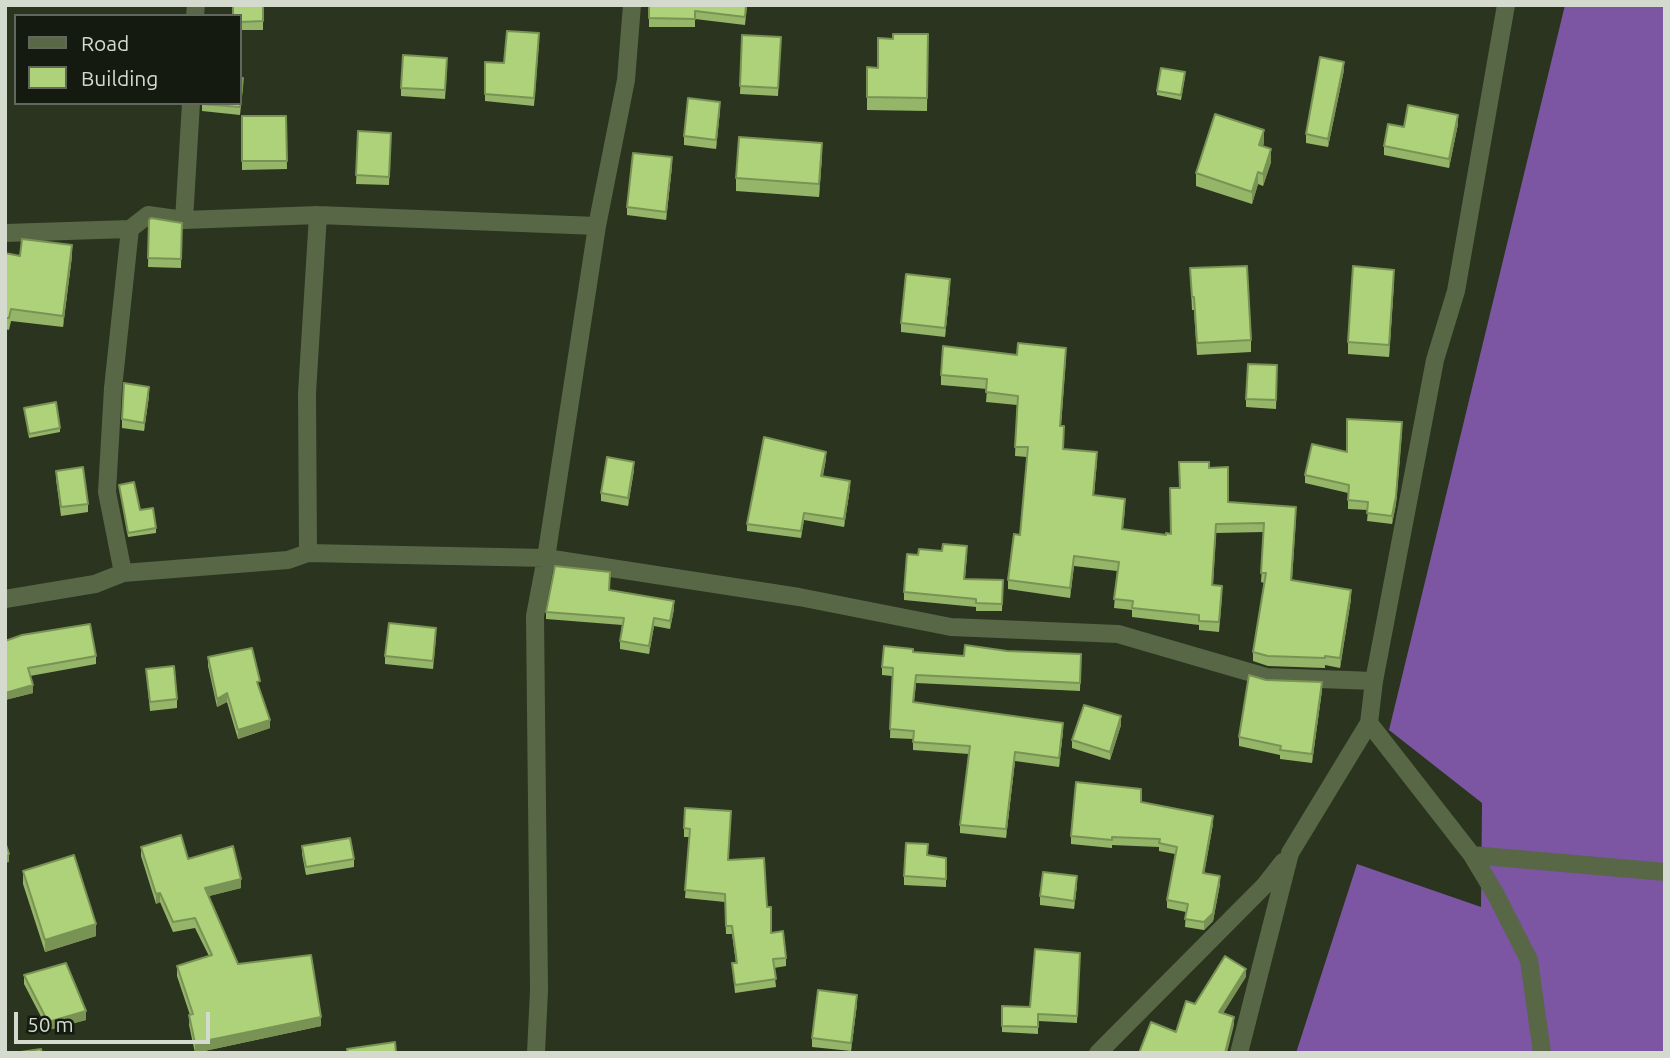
<!DOCTYPE html>
<html>
<head>
<meta charset="utf-8">
<style>
	body { margin:0 }
	#map { position:relative; width:1670px; height:1058px; overflow:hidden; background:#2a341e; font-family:Ubuntu,sans-serif }
	canvas { display:block }
	.frame { position:absolute; inset:0; border:7px solid #d4dacd; pointer-events:none }
	.legend { position:absolute; left:14px; top:14px; width:228px; height:91px; box-sizing:border-box; background:#151a10; border:2px solid #61675c; margin:0; padding:9px 12px; list-style:none; font-size:21px; color:#d4dacd }
	.legend li { display:flex; align-items:center; gap:14px; height:35px }
	.legend b { width:35px; border:2px solid #61675c }
	.scale { position:absolute; left:14px; top:1012px; width:196px; height:32px; box-sizing:border-box; border:4px solid #d4dacd; border-top:0; padding-left:9px; font-size:21px; line-height:24px; white-space:nowrap; color:#d4dacd; -webkit-text-stroke:5px #151a10; paint-order:stroke }
</style>
</head>
<body>
<div id="map">
<canvas width="1670" height="1058"></canvas>
<div class="frame"></div>
<ul class="legend">
<li><b style="height:9px;background:#586745"></b>Road</li>
<li><b style="height:19px;background:#add27a"></b>Building</li>
</ul>
<div class="scale">50 m</div>
</div>
<script>
const context = document.querySelector('canvas').getContext('2d');
context.lineJoin = 'round';
function paint(path, color) {
  context.fillStyle = color;
  context.fill(path, 'evenodd');
}
function stroke(path, color, width, dash) {
  context.strokeStyle = color;
  context.lineWidth = width;
  context.lineCap = dash ? 'butt' : 'round';
  context.setLineDash(dash || []);
  context.stroke(path);
}
const forest = new Path2D(`
	M1565,5H1665V1053H1296L1357,864L1481,907L1482,803L1389,730Z`);
const minor = new Path2D(`
	M195,16L196,5
	M184,220L191,103
	M5,233L130,229L148,215L184,220L318,215L597,226
	M308,553L307,393L318,215
	M123,573L107,492L113,388L130,229
	M5,599L95,584L123,573L288,560L308,553L546,558L799,597L951,627L1118,634L1266,677L1374,681
	M1369,723L1472,855L1665,872
	M1472,855L1496,895L1529,960L1542,1053
	M536,1053L539,990L535,616L546,558L597,226L626,80L632,5
	M1098,1053L1265,885L1283,862
	M1239,1053L1290,853L1369,723L1374,681L1435,360L1456,291L1506,5`);
const wall = new Path2D(`
	M263,5V30H240V16Z
	M423,5H460V6L423,7Z
	M649,5H747L745,25L695,19V27H649Z
	M928,34L927,111L867,110V67L878,68L893,39Z
	M742,35L781,37L778,96L740,94Z
	M539,41L534,106L485,101V62L504,63Z
	M447,67L445,99L401,96V88Z
	M1344,70L1328,147L1306,143V134Z
	M1185,76L1181,100L1157,95V91Z
	M243,86L240,115L202,111V103Z
	M720,110L716,149L684,145V136Z
	M242,116H286L287,169L242,170Z
	M1458,124L1449,168L1384,155V146Z
	M358,131L391,133L389,185L356,184Z
	M1264,142L1263,146L1271,162L1263,186L1258,184L1252,204L1196,186V173Z
	M822,155L819,197L736,191V178Z
	M672,166L666,220L627,215V207Z
	M149,220L182,223L181,268L148,267Z
	M5,253L20,256H72L63,327L11,321L9,330L5,329Z
	M1190,268L1251,340V352L1197,355L1194,310H1192Z
	M1394,282L1389,357L1348,354V342Z
	M950,288L945,337L901,332V323Z
	M1017,355L1066,357L1061,426L1063,449L1097,461L1094,495L1125,509L1123,529L1166,535L1171,533L1180,488L1209,468L1228,502L1296,517L1292,580L1351,599L1340,668L1325,665V668L1268,666L1253,661V652L1264,583L1261,582L1264,532L1216,533L1213,585L1222,596L1219,632L1199,630V625L1132,617V610L1114,608L1117,571L1074,566L1070,598L1008,589V580L1020,535L1027,457L1015,456L1017,405L986,402L987,389L941,385V375Z
	M1277,365L1276,409L1246,407V399Z
	M149,396L144,431L122,428V419Z
	M24,408L60,428V432L29,438Z
	M1402,431L1396,504L1392,524L1367,521L1368,510L1348,509V493L1305,483V475L1347,452Z
	M826,459L823,476L850,488L844,527L804,520L801,538L747,531V524Z
	M634,470L628,506L601,501V493Z
	M56,471L88,504V512L61,516L56,479Z
	M119,485L156,528V533L128,537Z
	M942,551L967,554L965,579L1003,580L1002,611H976V607L904,600V592L918,555Z
	M609,590L674,609L670,629L654,626L649,654L620,649V641L622,625L546,619V612Z
	M436,637L433,669L385,664V656Z
	M5,641L96,656V664L30,676L33,693L5,700Z
	M1007,651L1081,654L1080,691L916,683L914,702L1063,731L1059,767L1015,761L1006,838L960,833V825L969,754L913,750V739L890,738L892,676L882,675V667L913,652L964,656Z
	M208,657L260,690L270,728L238,739L227,702L217,707L208,666Z
	M146,669L177,699V708L150,711Z
	M1266,680L1322,690L1312,763L1280,759V755L1239,746V737Z
	M1121,725L1110,760L1072,748V740Z
	M1141,802L1213,824L1204,873L1220,884L1213,921L1204,930L1185,927L1186,912L1167,908V900L1175,854L1159,851V847L1112,845V848L1071,844V836Z
	M731,819L728,860L767,907L771,933L786,958V966L774,968L776,987L735,993L732,963H736L732,934H726L725,902L685,898L690,837H684V828Z
	M302,846L354,859V867L306,875L302,854Z
	M141,847L188,859L241,888L209,896L238,964L321,1026L195,1053L189,1025L190,1015L177,976V966L209,956L195,928L173,932L160,902L156,904L141,856Z
	M928,856L946,858V887L904,885V876Z
	M23,871L96,936L45,952L23,884Z
	M1077,885L1074,909L1040,905V896Z
	M1080,953L1077,1023L1038,1021V1034L1002,1032V1006L1030,1007Z
	M24,975L86,1020L48,1030L24,984Z
	M857,1004L851,1051L812,1047V1038Z`);
const shadedWall = new Path2D(`
	M1344,62V70L1328,147V139Z
	M720,102V110L716,149V140Z
	M1458,115V124L1449,168V159Z
	M1264,130V142L1259,158V145Z
	M822,143V155L819,197V184Z
	M1271,149V162L1263,186V174Z
	M672,157V166L666,220V212Z
	M1258,172V184L1252,204V192Z
	M72,245V256L63,327V316Z
	M1394,270V282L1389,357V345Z
	M950,279V288L945,337V328Z
	M149,387V396L144,431V423Z
	M1402,422L1396,504L1392,524V516Z
	M826,452V459L821,483V476Z
	M634,462V470L628,506V498Z
	M850,481V488L844,527V519Z
	M1074,556V566L1070,598V588Z
	M1351,590V599L1340,668V658Z
	M674,601V609L670,629V621Z
	M654,618V626L649,654V646Z
	M1322,682V690L1312,763V754Z
	M33,685V693L5,700V693Z
	M227,693V702L217,707V699Z
	M1121,716V725L1110,760V752Z
	M270,720V728L238,739V730Z
	M1063,723V731L1059,767V758Z
	M1015,752V761L1006,838V829Z
	M1213,816V824L1203,881V873Z
	M9,854V862L5,863V855Z
	M1077,876V885L1074,909V901Z
	M1220,876V884L1213,921L1204,930V922Z
	M241,879V888L205,897V888Z
	M160,893V902L156,904V894Z
	M96,924V936L45,952V940Z
	M1246,969V977L1219,1020V1012Z
	M857,995V1004L851,1051V1043Z
	M86,1011V1020L48,1030V1022Z
	M321,1017V1026L195,1053V1043Z
	M1234,1017V1025L1227,1053H1225Z`);
const building = new Path2D(`
	M233,5H263V21L240,22V16H233Z
	M649,5H746L745,17L695,11V19L649,18Z
	M507,31L539,33L534,98L485,94V62L504,63Z
	M893,34H928L927,98L867,97V67L878,68V38L893,39Z
	M742,35L781,37L778,88L740,86Z
	M403,55L447,58L445,90L401,88Z
	M1320,57L1344,62L1328,139L1306,134Z
	M1161,68L1185,72L1181,95L1157,91Z
	M240,78H243L240,107L202,104V103H240Z
	M688,98L720,102L716,140L684,136Z
	M1408,105L1458,115L1449,159L1384,146L1388,124L1404,127Z
	M1215,114L1264,130L1259,145L1271,149L1263,174L1258,172L1252,192L1196,173Z
	M242,116H286L287,161H242Z
	M358,131L391,133L389,177L356,175Z
	M739,137L822,143L819,184L736,178Z
	M633,153L672,157L666,212L627,207Z
	M151,218L182,223L181,259L148,258L149,220Z
	M22,239L72,245L63,316L11,309L9,318H5V253L20,256Z
	M1247,266L1251,340L1197,343L1194,297H1192L1190,268Z
	M1353,266L1394,270L1389,345L1348,342Z
	M906,274L950,279L945,328L901,323Z
	M1018,343L1066,348L1060,426H1064L1063,449L1097,452L1093,495L1125,499L1122,529L1166,535V533L1171,534L1170,488H1180L1179,462H1209V468L1228,467V502L1296,507L1291,580L1351,590L1340,658L1325,656V658L1268,656L1253,652L1266,573H1261L1264,523L1216,524L1212,585L1222,586L1219,622L1199,621V615L1132,608L1133,601L1114,599L1119,562L1074,556L1070,588L1008,580L1014,534L1020,535L1028,447H1015L1018,396L986,392L987,379L941,375L943,346L1017,355Z
	M1248,364L1277,365L1276,400L1246,399Z
	M124,383L149,387L144,423L122,419Z
	M56,402L60,428L29,434L24,408Z
	M1347,419L1402,422L1396,496L1392,516L1367,513L1368,502L1348,500L1349,485L1305,475L1312,444L1347,452Z
	M764,437L826,452L821,476L850,481L844,519L804,513L801,531L747,524Z
	M607,457L634,462L628,498L601,493Z
	M83,467L88,504L61,507L56,471Z
	M134,482L140,510L153,508L156,528L128,533L119,485Z
	M943,544L967,546L964,579L1003,580L1002,604L976,603V599L904,592L907,554L918,555L919,549L942,551Z
	M555,566L610,572L609,590L674,601L670,621L654,618L649,646L620,641L624,618L546,612Z
	M389,623L436,628L433,661L385,656Z
	M90,624L96,656L28,668L33,685L5,693V641L22,635Z
	M965,645L1007,651L1081,654L1080,683L916,675L913,702L1063,723L1059,758L1015,752L1006,829L960,825L970,746L913,742L914,731L890,729L893,668L882,667L884,646L913,649V652L964,656Z
	M252,648L260,681L257,682L270,720L238,730L227,693L217,699L208,657Z
	M174,666L177,699L150,702L146,669Z
	M1249,675L1266,680L1322,682L1312,754L1280,750L1281,746L1239,737Z
	M1084,705L1121,716L1110,752L1072,740Z
	M1076,782L1141,789V802L1213,816L1203,873L1220,876L1213,913L1204,922L1185,919L1188,904L1167,900L1177,847L1159,843L1160,839L1112,837V840L1071,836Z
	M685,808L731,811L728,860L764,858L767,907H771V933L783,931L786,958L773,959L776,979L735,985L732,963H737L732,926H726L725,894L685,890L690,829L684,828Z
	M181,835L188,859L233,846L241,879L205,888L238,964L311,955L321,1017L195,1043L189,1015L193,1014L177,966L212,955L195,918L173,922L160,893L156,894L141,847Z
	M350,838L354,859L306,867L302,846Z
	M5,842L9,854L5,855Z
	M906,843L928,844L927,855L946,858V879L904,876Z
	M74,855L96,924L45,940L23,871Z
	M1043,872L1077,876L1074,901L1040,896Z
	M1035,949L1080,953L1077,1016L1038,1014V1027L1002,1026V1006L1030,1007Z
	M1225,956L1246,969L1219,1012L1234,1017L1225,1053H1139L1151,1022L1176,1032L1186,1001L1195,1004Z
	M66,963L86,1011L48,1022L24,975Z
	M818,990L857,995L851,1043L812,1038Z
	M395,1042L396,1053H348L347,1049Z
	M41,1049L42,1053H14Z`);
paint(forest, '#7c56a2');
stroke(minor, '#586745', 18);
paint(wall, '#95b569');
paint(shadedWall, '#799355');
paint(building, '#add27a');
stroke(building, '#799355', 2);
</script>
</body>
</html>
